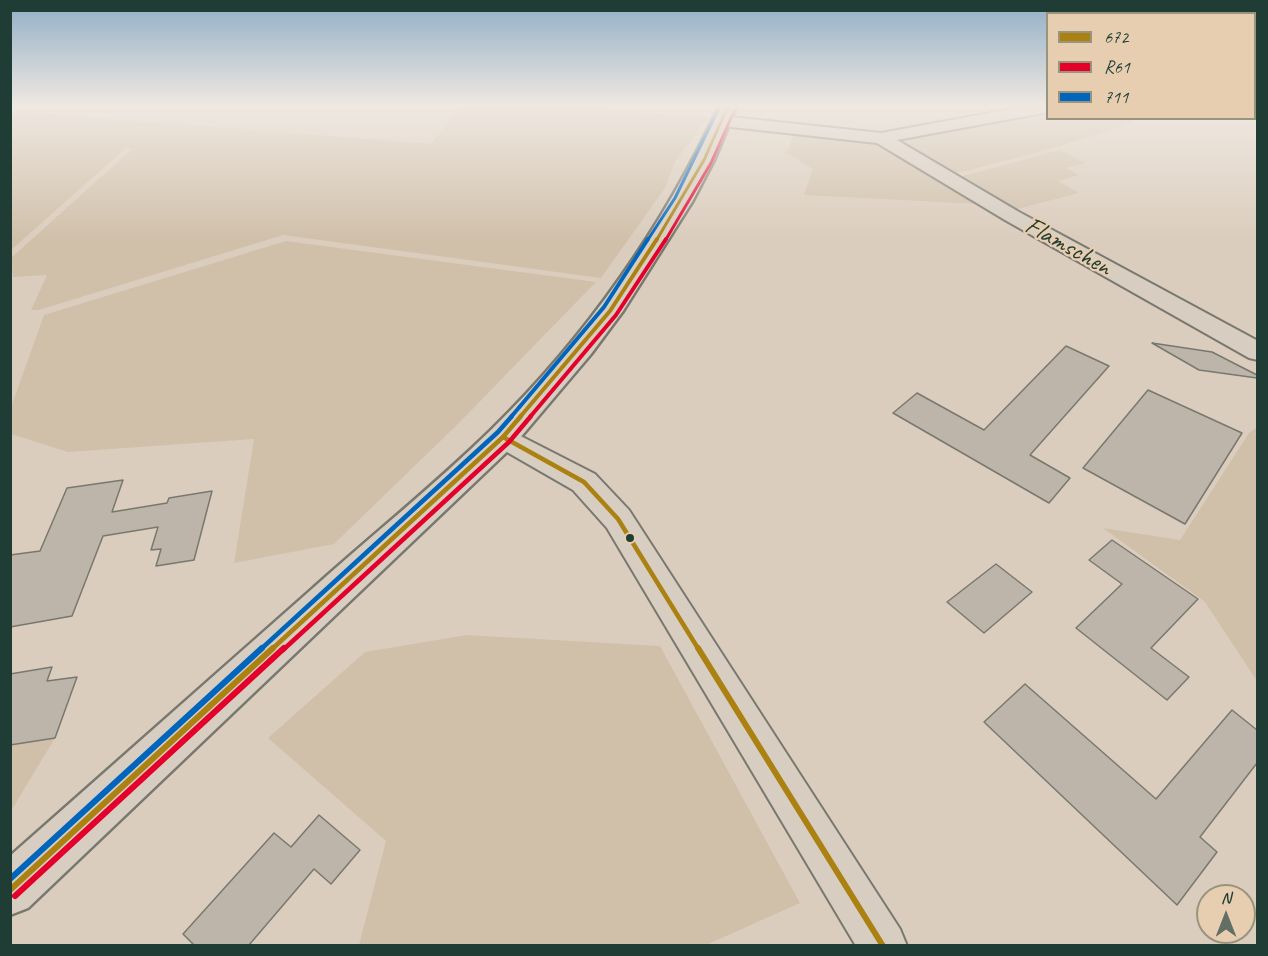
<!DOCTYPE html>
<html>
<head>
<meta charset="utf-8">
<style>
	body { margin:0 }
	#map { position:relative; width:1268px; height:956px; overflow:hidden; background:#dbcdbd; font-family:Caveat,sans-serif }
	canvas { display:block }
	.frame { position:absolute; inset:0; border:12px solid #1f3d34; pointer-events:none }
	.legend { position:absolute; left:1046px; top:12px; width:210px; height:108px; box-sizing:border-box; background:#e8ceb0; border:2px solid #98947e; margin:0; padding:8px 10px; list-style:none; font-size:18px; color:#1f3d34 }
	.legend li { display:flex; align-items:center; gap:12px; height:30px }
	.legend b { width:30px; border:2px solid #98947e }
	.north { position:absolute; left:1196px; top:884px; width:60px; height:60px; box-sizing:border-box; background:#e8ceb0; border:2px solid #98947e; border-radius:50%; rotate:0deg; font-size:16px; font-weight:700; line-height:24px; text-align:center; color:#1f3d34 }
	.north::after { content:''; display:block; margin:auto; width:21px; height:27px; background:#616f64; clip-path:polygon(50% 0,100% 100%,50% 72%,0 100%) }
</style>
</head>
<body>
<div id="map">
<canvas width="1268" height="956"></canvas>
<div class="frame"></div>
<ul class="legend">
<li><b style="height:8px;background:#ab8112"></b>672</li>
<li><b style="height:8px;background:#e4002b"></b>R61</li>
<li><b style="height:8px;background:#0065bd"></b>711</li>
</ul>
<div class="north">N</div>
</div>
<script>
const context = document.querySelector('canvas').getContext('2d');
context.lineJoin = 'round';
function paint(path, color) {
  context.fillStyle = color;
  context.fill(path, 'evenodd');
}
function stroke(path, color, width, dash) {
  context.strokeStyle = color;
  context.lineWidth = width;
  context.lineCap = dash ? 'butt' : 'round';
  context.setLineDash(dash || []);
  context.stroke(path);
}
function drawText(font, color, halo, rows, align = 'center') {
  context.font = font + ' Caveat,sans-serif';
  context.lineWidth = 4.5;
  context.setLineDash([]);
  context.textBaseline = 'middle';
  context.strokeStyle = halo;
  context.fillStyle = color;
  for (const [text, x, y, turn = 0] of rows) {
    context.save();
    context.translate(x, y);
    context.rotate((+turn || 0) * Math.PI / 180);
    context.textAlign = isNaN(turn) ? turn : align;
    if (halo) context.strokeText(text, 0, 0);
    context.fillText(text, 0, 0);
    context.restore();
  }
}
const green = new Path2D(`
	M462,106H609L613,111L708,117L675,162L665,188L601,278L283,235L39,310H31L47,275L13,277L11,258L132,149L126,148L11,250V111L431,144Z
	M1047,110L1048,118H1126L1135,122L1054,148L954,174L902,143L904,138Z
	M794,132L872,140L979,204L804,195L813,169L787,153Z
	M1060,150L1085,163L1066,168L1079,175L1058,181L1079,193L1017,209L959,177Z
	M286,241L596,282L458,424L334,544L234,563L254,439L68,452L11,434V407L44,315Z
	M1257,427V681L1205,602L1103,528L1180,540L1249,433Z
	M467,635L660,646L800,903L706,945H359L386,841L268,738L365,652Z
	M55,738L11,811V745Z`);
const building = new Path2D(`
	M1152,343L1212,352L1257,375V378L1199,370Z
	M1066,346L1109,366L1030,455L1070,478L1049,503L893,413L917,393L984,430Z
	M1148,390L1242,433L1185,524L1083,468Z
	M123,480L112,512L167,503L169,498L212,491L194,560L156,566L161,549L151,550L158,527L103,536L72,616L10,627V555L40,551L67,488Z
	M1112,540L1198,599L1151,648L1189,677L1167,700L1076,628L1122,584L1089,560Z
	M996,564L1032,592L984,633L947,602Z
	M52,667L47,681L77,677L55,738L10,745V674Z
	M1025,684L1156,799L1232,710L1257,730V763L1200,837L1217,852L1177,905L984,722Z
	M319,815L360,850L331,884L314,869L249,945H194L183,934L274,833L291,847Z`);
const street = new Path2D(`
	M1027,106H1048V112L897,140L1019,212L1258,341V360L1249,358L1005,220L877,143L722,126L714,121L722,116L881,133Z
	M503,427L595,474L629,510L900,929L907,946H856L607,528L573,490L493,444L489,437L493,430Z`);
const secondary = new Path2D(`
	M719,106H737L714,160L692,202L623,311L591,354L514,445L28,908L10,915V856C111,767 211,678 312,589C371,536 435,485 492,429C586,337 664,226 719,106Z`);
const bus1Far3 = new Path2D(`
	M656,241L704,160L728,106`);
const bus1Far2 = new Path2D(`
	M520,417L610,311L657,239`);
const bus1Far1 = new Path2D(`
	M503,437L584,482L618,519L699,650
	M271,650L503,437L521,416`);
const bus1 = new Path2D(`
	M698,648L883,946
	M10,890L273,648`);
const bus2Far3 = new Path2D(`
	M665,241L711,163L735,109`);
const bus2Far2 = new Path2D(`
	M530,417L616,315L666,239`);
const bus2Far1 = new Path2D(`
	M283,650L509,442L531,416`);
const bus2 = new Path2D(`
	M15,896L284,648`);
const bus3Far3 = new Path2D(`
	M647,241L675,198L720,106`);
const bus3Far2 = new Path2D(`
	M511,417L604,307L648,239`);
const bus3Far1 = new Path2D(`
	M260,650L498,432L512,416`);
const bus3 = new Path2D(`
	M10,879L262,648`);
const markers = [
	[630,538,5,"#1f3d34"]
];
const farStreetnames = [
	["Flamschen",1068,247,29]
];
paint(green, '#d0c0aa');
paint(building, '#bdb5a9');
stroke(building, '#79786f', 1.5);
stroke(street, '#79786f', 4);
stroke(secondary, '#79786f', 5);
paint(street, '#d7cdc1');
paint(secondary, '#d7cdc1');
stroke(bus1Far3, '#ab8112', 3);
stroke(bus1Far2, '#ab8112', 4);
stroke(bus1Far1, '#ab8112', 4.5);
stroke(bus1, '#ab8112', 6);
stroke(bus2Far3, '#e4002b', 3);
stroke(bus2Far2, '#e4002b', 4);
stroke(bus2Far1, '#e4002b', 4.5);
stroke(bus2, '#e4002b', 6);
stroke(bus3Far3, '#0065bd', 3);
stroke(bus3Far2, '#0065bd', 4);
stroke(bus3Far1, '#0065bd', 4.5);
stroke(bus3, '#0065bd', 6);
const sky = context.createLinearGradient(0, 0, 0, 240);
sky.addColorStop(0, '#90aec6');
sky.addColorStop(0.44, '#efe8e1');
sky.addColorStop(1, '#efe8e100');
context.fillStyle = sky;
context.fillRect(0, 0, 1268, 240);
for (const [x, y, r, color] of markers) {
  const dot = new Path2D();
  dot.arc(x, y, r, 0, 2 * Math.PI);
  context.fillStyle = color;
  context.fill(dot);
  stroke(dot, '#e8ceb0', 2);
}
drawText('26px', '#1f3d34', '#e8ceb0', farStreetnames);
</script>
</body>
</html>
